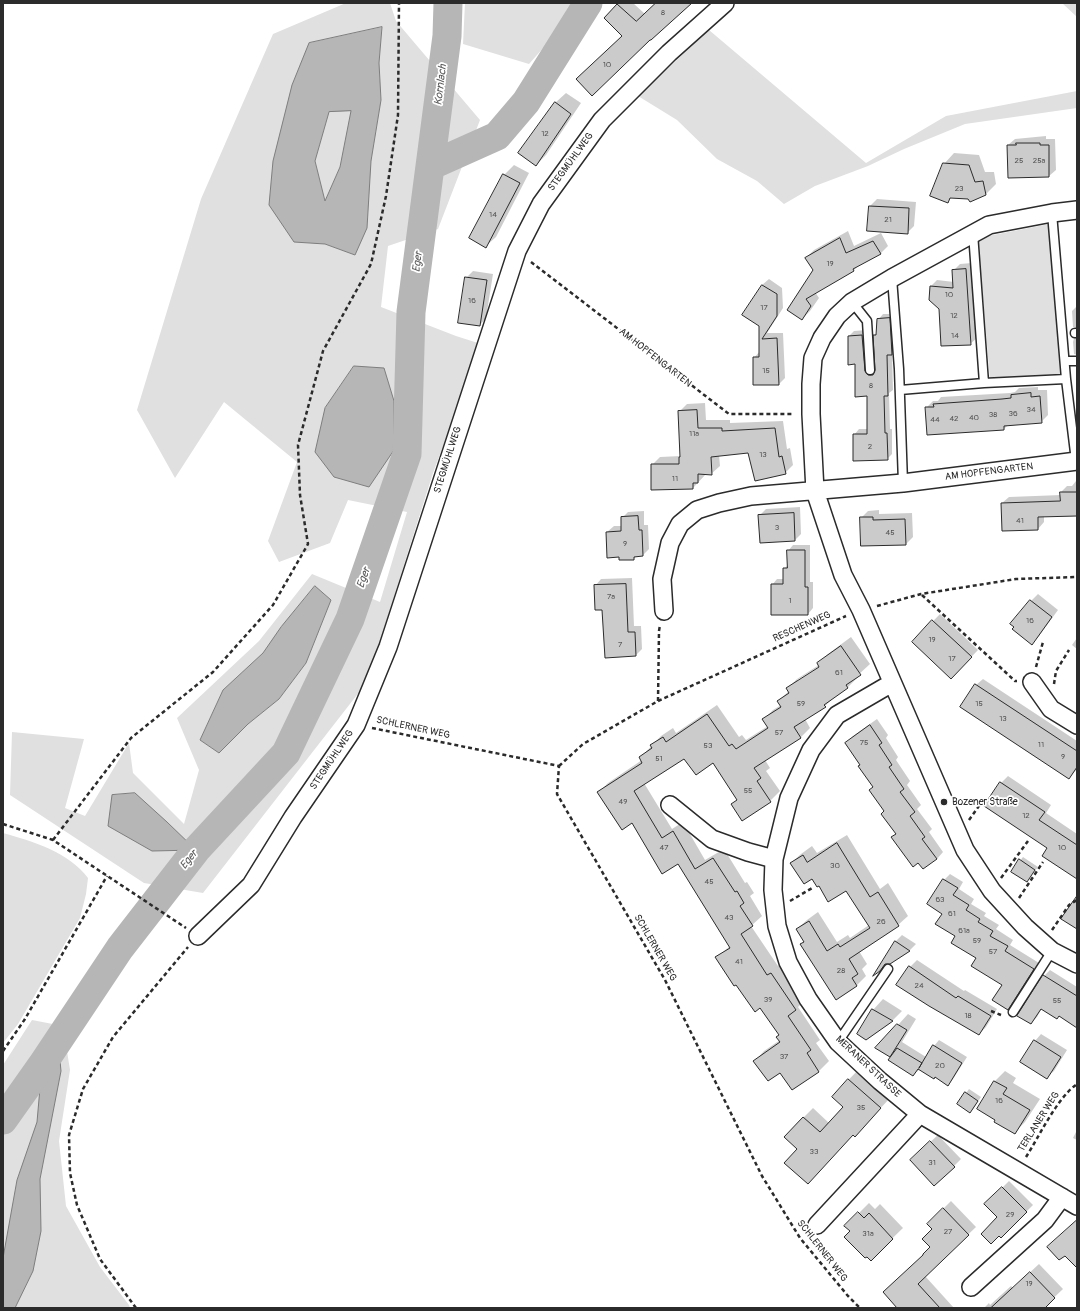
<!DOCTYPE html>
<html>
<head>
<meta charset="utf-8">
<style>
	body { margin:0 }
	#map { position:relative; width:1080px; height:1311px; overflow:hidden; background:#fff; font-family:Pangolin,sans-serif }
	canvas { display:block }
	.frame { position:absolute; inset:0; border:4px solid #2b2b2b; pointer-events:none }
</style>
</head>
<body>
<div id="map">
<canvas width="1080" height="1311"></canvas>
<div class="frame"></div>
</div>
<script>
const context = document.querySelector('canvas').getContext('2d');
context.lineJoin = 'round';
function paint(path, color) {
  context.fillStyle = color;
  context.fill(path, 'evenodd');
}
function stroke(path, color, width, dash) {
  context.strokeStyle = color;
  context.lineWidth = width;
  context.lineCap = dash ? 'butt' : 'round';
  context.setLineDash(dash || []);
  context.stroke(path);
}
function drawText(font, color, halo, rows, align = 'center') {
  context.font = font + ' Pangolin,sans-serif';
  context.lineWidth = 3.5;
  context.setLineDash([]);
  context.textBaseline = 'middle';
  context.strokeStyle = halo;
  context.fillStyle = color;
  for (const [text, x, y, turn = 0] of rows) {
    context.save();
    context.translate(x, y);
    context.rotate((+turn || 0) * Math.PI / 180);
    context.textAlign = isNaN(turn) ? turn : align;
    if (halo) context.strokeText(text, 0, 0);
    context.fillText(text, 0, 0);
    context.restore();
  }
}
const green = new Path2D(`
	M346,3H390L396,21L480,120L438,229L388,246L381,307L456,336L481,344L433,473L367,682L203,893L144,883L10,795L12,732L84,739L65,808L85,816L129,743L133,773L184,824L199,770L177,718L259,641L312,574L380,602L407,512L348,500L330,543L279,562L268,541L297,462L224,402L175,478L137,410L201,199L273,34ZM382,27L379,63L381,100L355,255L325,244L292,85L367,31ZM315,587L330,600L306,663L279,699L248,724L219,753L200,740L223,690L263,653Z
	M465,3H583L529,64L463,44Z
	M1062,3H1077V17Z
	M709,30L866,163L946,116L1077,91V108L965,124L904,149L868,166L815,186L784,204L757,181L717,159L677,120L638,96Z
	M329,111H352L340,167L325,201L315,161Z
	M1049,224L1059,320L1060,375L990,380L978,238Z
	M3,833C32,841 69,852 88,878L86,894L80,918L18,1024L3,1043Z
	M32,1020L63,1026L70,1070L59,1141L66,1206L100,1267L129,1305L130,1308H3V1065Z`);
const water = new Path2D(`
	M382,27L379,63L381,100L371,161L367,228L355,255L325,244L294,242L269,205L273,161L292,85L309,43ZM351,111L340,167L325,201L315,161L329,112Z
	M354,366L384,368L394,401V450L369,487L334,477L315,452L325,408Z
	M315,586L331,600L306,663L279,699L248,724L219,753L200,740L223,690L263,653L281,627Z
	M135,793L167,822L196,850L152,851L108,826L112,795Z
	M58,1040L61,1071L40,1179L41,1231L33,1271L15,1308H3V1258L17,1180L37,1122L42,1065Z`);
const shadow = new Path2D(`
	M619,3H633L645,14L656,3H690L623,35L605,18Z
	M566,93L581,103L546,155L536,165L555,103Z
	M1046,136V139H1055L1056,170L1049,176L1008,145L1015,139Z
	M954,153L979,155L985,172H994L996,184L986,194L952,197L948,201L944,164Z
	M514,165L529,173L496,237L486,246L504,175Z
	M877,199L916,202L914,226L907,233L868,230L870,206Z
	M848,231L854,246L881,233L888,246L880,254L859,265L853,271L815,292L819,298L810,311L802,319L788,310L814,270L806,258L814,250Z
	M972,263L977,338L970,344L940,309L931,286L937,280L954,282V270L960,264Z
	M473,271L493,274L486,318L480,325L466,278Z
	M769,279L782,288L783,308L767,333H783L785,378L779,384L754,358L760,351L762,285Z
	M1077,306V327H1073L1072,311Z
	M883,314H894L897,348L892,354L893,390L889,393L890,429H892V454L887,459L854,435L859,429H868V395L856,363L849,364V336L854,331L867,330L873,370H877L874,335L877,333L878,320Z
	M1077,335V355L1074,354L1073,342L1074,338Z
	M1038,387V390H1047L1048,415L1041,422L1008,425L1004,429L926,408L933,401H938L941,397L1010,393L1015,392L1019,388Z
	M705,403L706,420H730V423L783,421L787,449L790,448L793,465L785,473L749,452L719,455L720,466L711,474H706L693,488L652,465L660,457L681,456L679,412L687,404Z
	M1076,481L1077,515L1044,516V522L1038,529L1002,503L1009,497L1061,495V492L1067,486H1072Z
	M800,507L801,534L795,540L759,516L766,509Z
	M879,510V514L912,513L913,537L906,544L862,545L861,518L868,511Z
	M644,511V525H648L649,549L643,555L636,556L634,559L620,556L607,532L614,526H622V518L628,512Z
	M793,545H810V582H813V608L808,614L772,585L777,579H784V569L788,565V551Z
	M632,578L634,626H641L642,649L636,655L603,609L595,586L601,579Z
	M1038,594L1058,610L1039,636L1032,643L1031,601Z
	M940,614L978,650L951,678L913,642Z
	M851,637L870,664L857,676L858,677L848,687L835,696L825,706L805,719L810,728L801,737L765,760L770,768L766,771L780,791L770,801L732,804L738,799L713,762L684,757L644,783L672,829L683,822L705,860L724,849L745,883L747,882L754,893L750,896L762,916L751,926L778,966L781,964L805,1000L798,1007L820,1040L816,1043L829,1061L819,1071L792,1089L780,1072L755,1061L764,1051L780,1040V1035L761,1007L717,957L730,946L678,863L599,792L608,783L642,760L640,758L661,736L673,728L676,733L717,705L739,737L742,735L746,740L768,726L764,719L773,710L781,705L778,701L789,691L787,689L797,679L819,665L818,663L828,654ZM823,664L824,665L797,683V680Z
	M1077,638V649L1072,645Z
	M983,679L1077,741V769L1069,778L976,685Z
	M877,719L888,735L886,738L898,757L896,760L910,781L907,785L921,805L917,809L932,829L929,832L943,852L937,859L893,837L896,833L885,811L870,790L874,786L846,743L853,736Z
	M1008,776L1051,805L1046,813L1077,834V878L1049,847L986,806L1001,783Z
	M847,835L880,889L888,883L908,916L898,925L859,951L867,964L862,969L866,976L857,985L837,999L801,944L805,941L797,929L807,920L818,912L837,942L848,935L850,938L869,925L846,890L819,885L812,877L791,863L801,854L812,846L817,853Z
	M1023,857L1038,867L1027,881L1012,871Z
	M950,874L963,882L959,889L974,899L971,904L986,913L984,916L999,925L996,929L1013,940L1010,945L1039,963L1014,1003L1008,1009L1004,985L957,936L943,913L944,880Z
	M902,935L916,944L910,950L890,963H886L879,970L895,942Z
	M917,960L964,991L965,990L997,1009L986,1027L979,1034L910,967Z
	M1050,970L1077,987V1026L1059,1016L1042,1008L1037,1017L1031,1023L1018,1015L1044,976Z
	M883,999L902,1011L892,1021L873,1010Z
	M908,1014L916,1019L902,1042L926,1057L934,1046L939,1040L967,1057L953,1079L948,1084L920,1069L913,1075L893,1053L890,1056L898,1025Z
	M1041,1034L1067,1050L1054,1071L1047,1077L1035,1041Z
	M858,1070L890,1098L864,1126L853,1134L798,1149L803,1118L813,1108L829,1123L844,1106L833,1096Z
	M1005,1071L1016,1078L1013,1083L1040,1099L1025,1122L1015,1132L978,1108L995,1081Z
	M969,1089L981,1097L973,1109L958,1104Z
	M1077,1130V1140L1073,1138Z
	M938,1135L961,1159L954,1166L918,1153Z
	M1009,1181L1033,1205L1001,1237L999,1217L986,1204Z
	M951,1201L976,1227L925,1276L954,1308H898L924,1254L931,1247L934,1229L928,1224Z
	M869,1203L875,1209L880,1204L903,1228L871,1259L846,1226Z
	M1039,1264L1063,1289L1043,1308H984L989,1303L990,1305L1011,1286L1013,1288Z`);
const river = new Path2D(`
	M430,166L497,136L526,102L588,3
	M3,1120L42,1065L120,948L196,850L286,753L350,619L407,454L411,312L447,36L448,3`);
const building = new Path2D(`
	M656,3H692L651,40H650L592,96L576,79L622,36L604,18L617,4L636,21Z
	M555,102L571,114L536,166L518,153Z
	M1016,143H1040V145H1049V177L1008,178L1007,145H1016Z
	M943,163L969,165L975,182L983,181L986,195L970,202L968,199L950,198L948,203L930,196Z
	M503,174L520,183L486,248L469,238Z
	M869,206L909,208L908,234L867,231Z
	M840,238L846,253L873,241L881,254L853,269L854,271L806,299L811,306L802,320L787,310L813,270L805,258Z
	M966,269L971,345L941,346L939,309L929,300L930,286L953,288L952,270Z
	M465,277L487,280L480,326L458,323Z
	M762,285L777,294V316L762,339L777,338L779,385H753V357H759V326L742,315Z
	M890,318L892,355H887L888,396H884L885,433H887L888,460L853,461V434H867V396L855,397V364L848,365V336L862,335L865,371L868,375H873L875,370L873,335H876L877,319Z
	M1031,393V397L1040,396L1042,423L1004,426V430L927,435L925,407H934L933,404L1002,399L1011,398V395Z
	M697,410L698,428H722V431L775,428L779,457L782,456L786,474L755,481L748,453L711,457L712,475L698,474V483H693V489L651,490V464H679V457H680L678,411Z
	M1060,492H1077V516L1038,517V530L1002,531L1001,503L1060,501Z
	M794,513L795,541L760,543L758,515Z
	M638,516L639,530H642L643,556L634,557V560H619V557L607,558L606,532L621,531V517Z
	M860,517H873V520L905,519L906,545L861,546Z
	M787,550H805V587H808V615H771V584H783V568H787Z
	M626,584L628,632H635L636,656L605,658L602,610H595L594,585Z
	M1030,600L1052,617L1032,645L1012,629L1014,627L1010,624Z
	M932,620L972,657L951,679L912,642Z
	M841,646L861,675L846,685L848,688L824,705L826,707L794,727L801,738L754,768L761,778L757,781L771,802L742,821L731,804L737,800L713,763L696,775L684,759L634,791L662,838L673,831L695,869L713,858L735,892L737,891L744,903L740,906L753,926L741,934L767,975L771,973L796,1010L788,1016L811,1050L807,1053L819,1072L792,1090L780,1073L768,1081L753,1061L780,1042L776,1037L779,1035L760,1008L755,1012L736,985L734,986L715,957L730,948L678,864L662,874L632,823L622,830L597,792L642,763L639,757L652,748L650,745L663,737L666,742L707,714L729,746L732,744L736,749L768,728L762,719L781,707L777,701L789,693L786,688L819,667L817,663Z
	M975,684L1077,751V767L1069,779L960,707Z
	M870,725L882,743L879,745L892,765L889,767L904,789L900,792L915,812L910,816L925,837L922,839L937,859L923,869L918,863L913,867L891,837L896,834L881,814L884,811L869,790L873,787L858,766L860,765L845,743Z
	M1000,782L1045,812L1039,820L1077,845V879L1042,856L1047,848L984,806Z
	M837,843L870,897L878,892L899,926L849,959L858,974L852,978L857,986L836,1000L800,944L804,942L796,929L809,921L827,951L838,944L840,947L870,928L846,891L828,902L819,886L817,887L812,879L804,884L790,863L803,855L807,862Z
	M1019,859L1035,870L1027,882L1011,872Z
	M943,879L958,888L953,895L969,905L966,910L980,919L978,922L993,931L990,936L1008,946L1005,951L1034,969L1008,1010L992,1000L1002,985L971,966L976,958L951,943L955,936L935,924L942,914L927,904Z
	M1077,896V929L1061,919Z
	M895,941L910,951L890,964H885L880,971L873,976Z
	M909,966L956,998L958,996L991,1016L979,1035L929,1006L896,985Z
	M1043,975L1077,996V1028L1059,1016L1057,1019L1041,1009L1031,1024L1017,1016Z
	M872,1009L893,1021L866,1040L857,1034Z
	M897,1024L907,1030L890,1057L875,1048Z
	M1034,1040L1061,1057L1047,1079L1020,1062Z
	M933,1045L962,1063L948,1086L935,1077L934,1079L918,1069L913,1076L888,1060L897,1048L922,1063L919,1068Z
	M848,1079L881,1108L855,1137L853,1135L808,1184L784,1163L797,1149L784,1137L803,1117L820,1132L843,1107L832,1097Z
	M994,1081L1007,1088L1003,1094L1030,1110L1015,1134L994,1122L995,1120L977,1109Z
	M965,1092L978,1101L970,1113L957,1104Z
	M930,1141L955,1167L934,1186L910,1160Z
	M1002,1187L1027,1212L1001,1238L999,1236L991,1244L981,1234L997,1217L984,1204Z
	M943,1208L969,1235L918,1284L940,1308H897L883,1292L923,1255V1254L930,1247L922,1239L932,1229L927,1224Z
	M858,1212L864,1218L869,1213L893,1239L871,1261L867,1257L865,1258L844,1237L850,1231L844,1226Z
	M1077,1220V1268L1065,1256L1059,1260L1047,1247Z
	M1030,1272L1055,1298L1045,1308H991Z`);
const path = new Path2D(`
	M531,262L729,414H794
	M922,595L1015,681H1017
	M877,606L921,594L1016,579L1077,577
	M1036,667L1043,642
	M1054,684L1056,671L1069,650
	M658,701L659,631L660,625
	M372,728L559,766L557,794L665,980L762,1176L800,1238L848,1296L860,1308
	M559,766L583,744L658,701L846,616
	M969,820L984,799
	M3,824L53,840L186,928
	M53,840L131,738L213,672L273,605L308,544L300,495L298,445L323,351L371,264L386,196L398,115L399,3
	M1001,878L1028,841
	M1019,898L1043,862
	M790,901L814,887
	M1052,930L1069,905L1077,900
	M991,1011L1001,1015
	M3,1051L25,1019L107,876
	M1026,1157C1040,1135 1057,1098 1077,1084
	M136,1308L100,1259L77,1205L70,1173L69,1135L83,1089L113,1037L188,947`);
const service = new Path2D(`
	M1052,213L1066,379L1076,461
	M973,233L984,383
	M892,278L899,369L903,483
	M852,302L867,321L870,370
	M1075,333H1077
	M1065,361H1077
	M900,390L984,383L1066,379
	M1013,1012L1052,951
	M838,1042L888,969`);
const minor = new Path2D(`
	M1077,210L1052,213L989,225L892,278L852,302L837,316L822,338L813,358L811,384V414L815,491L843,575L861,610L965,850L992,891L1025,927L1052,951L1077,964
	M664,611L662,579L670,543L680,524L697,510L719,503L751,496L903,483L1077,461
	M1032,682L1051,709L1077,725
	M892,683L837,715L811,750L789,798L774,859L773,890L777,926L788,962L808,999L838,1042L880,1081L920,1114L1077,1206
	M670,805L712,839L748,852L774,859
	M198,936L251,885L293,817L356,725L388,647L517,251L541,204L602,120L669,53L725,3
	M817,1225L920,1114
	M971,1287L1045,1220L1062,1197`);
const markers = [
	[944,802,4,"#2b2b2b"]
];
const numberNames = [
	["8",663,13],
	["10",607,65],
	["12",545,134],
	["25",1019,161],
	["25a",1039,161],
	["23",959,189],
	["14",493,215],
	["21",888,220],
	["19",830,264],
	["10",949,295],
	["16",472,301],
	["17",764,308],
	["12",954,316],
	["14",955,336],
	["15",766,371],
	["8",871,386],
	["34",1031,410],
	["36",1013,414],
	["38",993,415],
	["40",974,418],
	["42",954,419],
	["44",935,420],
	["11a",694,434],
	["2",870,447],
	["13",763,455],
	["11",675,479],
	["41",1020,521],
	["3",777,528],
	["45",890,533],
	["9",625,544],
	["7a",611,597],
	["1",790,601],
	["16",1030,621],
	["19",932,640],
	["7",620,645],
	["17",952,659],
	["61",839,673],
	["59",801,704],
	["15",979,704],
	["13",1003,719],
	["57",779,733],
	["75",864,743],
	["11",1041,745],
	["53",708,746],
	["9",1063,757],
	["51",659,759],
	["55",748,791],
	["49",623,802],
	["12",1026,816],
	["47",664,848],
	["10",1062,848],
	["30",835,866],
	["45",709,882],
	["63",940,900],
	["61",952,914],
	["43",729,918],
	["26",881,922],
	["61a",964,931],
	["59",977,941],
	["57",993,952],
	["41",739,962],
	["28",841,971],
	["24",919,986],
	["39",768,1000],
	["55",1057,1001],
	["18",968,1016],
	["37",784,1057],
	["20",940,1066],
	["16",999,1101],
	["35",861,1108],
	["33",814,1152],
	["31",932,1163],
	["29",1010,1215],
	["27",948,1232],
	["31a",868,1234],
	["19",1029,1284]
];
const streetNames = [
	["STEGMÜHLWEG",571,162,-54],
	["AM HOPFENGARTEN",655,358,38],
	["STEGMÜHLWEG",448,460,-72],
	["AM HOPFENGARTEN",989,472,-7],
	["RESCHENWEG",802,627,-24],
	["SCHLERNER WEG",413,728,12],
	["STEGMÜHLWEG",332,760,-56],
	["SCHLERNER WEG",655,948,60],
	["MERANER STRASSE",868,1067,43],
	["TERLANER WEG",1039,1122,-58],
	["SCHLERNER WEG",822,1251,52]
];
const poiNames = [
	["Bozener Straße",952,802]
];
const waterNames = [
	["Kornlach",441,85,-83],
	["Eger",418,262,-83],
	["Eger",364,578,-71],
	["Eger",189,860,-51]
];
paint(green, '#e0e0e0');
paint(water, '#b6b6b6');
stroke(water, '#7e7e7e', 1);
paint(shadow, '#0003');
stroke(river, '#b6b6b6', 29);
paint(building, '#cbcbcb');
stroke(building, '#2b2b2b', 1);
stroke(service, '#2b2b2b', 11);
stroke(minor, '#2b2b2b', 20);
stroke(path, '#2b2b2b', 2.5, [4, 3]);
stroke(service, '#fff', 8);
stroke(minor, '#fff', 17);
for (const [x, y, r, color] of markers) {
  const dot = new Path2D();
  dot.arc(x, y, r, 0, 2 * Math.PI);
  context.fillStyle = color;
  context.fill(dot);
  stroke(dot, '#fff', 1.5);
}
drawText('8px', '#535353', null, numberNames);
drawText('10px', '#2b2b2b', '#fff', streetNames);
drawText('10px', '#2b2b2b', '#fff', poiNames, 'left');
drawText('italic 11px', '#5c5c5c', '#fff', waterNames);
</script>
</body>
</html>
